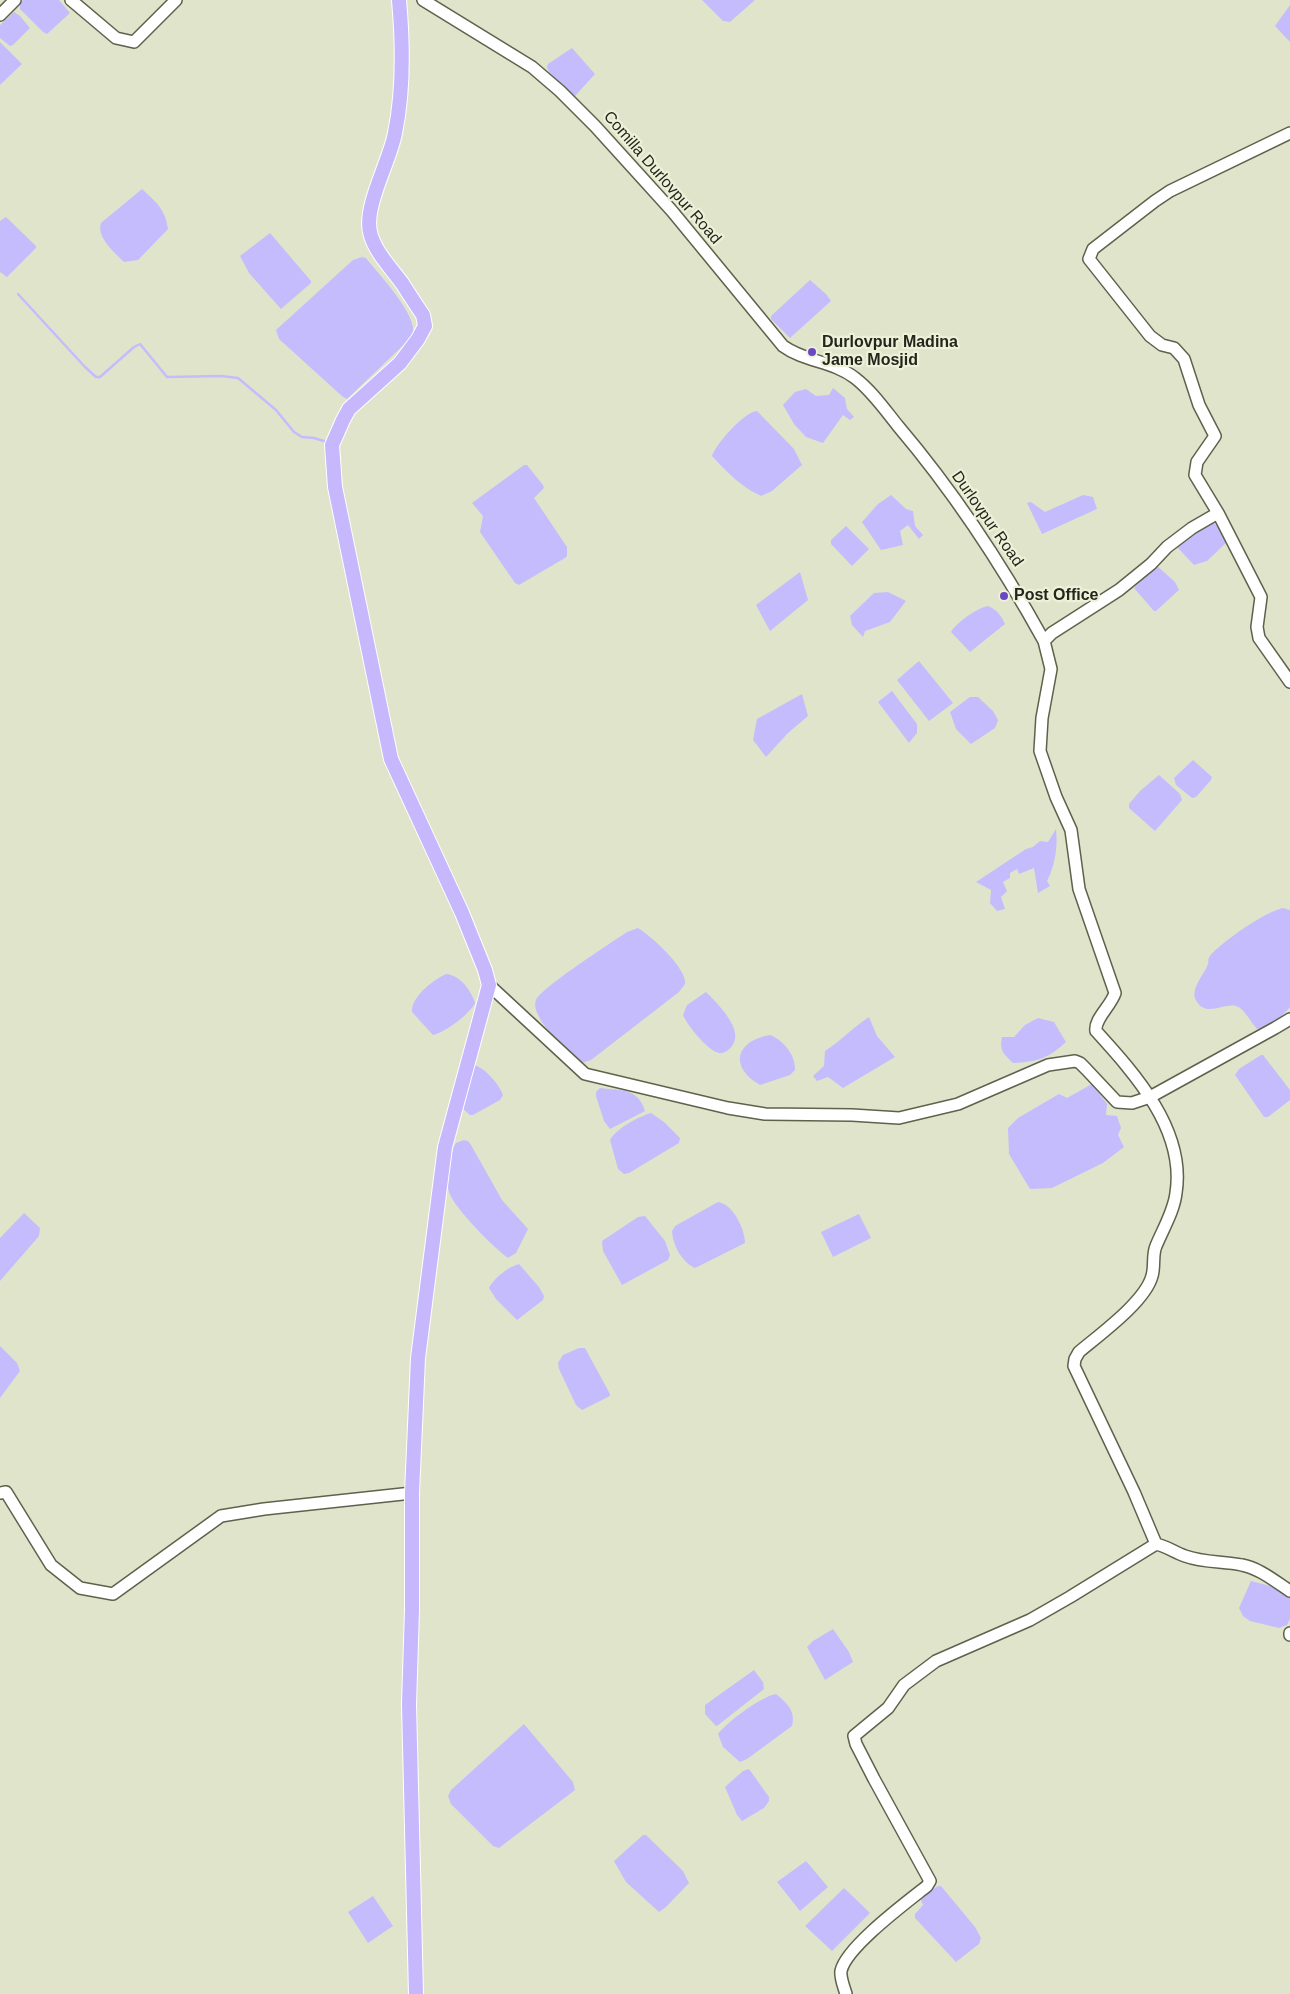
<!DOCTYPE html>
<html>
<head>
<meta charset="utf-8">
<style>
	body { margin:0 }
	canvas { display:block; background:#dfe4cb }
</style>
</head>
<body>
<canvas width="1290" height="1994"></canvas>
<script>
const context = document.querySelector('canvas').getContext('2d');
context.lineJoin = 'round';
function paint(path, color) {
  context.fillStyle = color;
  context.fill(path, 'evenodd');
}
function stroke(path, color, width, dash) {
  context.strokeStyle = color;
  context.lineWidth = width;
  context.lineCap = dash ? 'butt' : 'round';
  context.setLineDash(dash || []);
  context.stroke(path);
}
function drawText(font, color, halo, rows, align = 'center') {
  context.font = font + ' Helvetica,sans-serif';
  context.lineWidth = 4.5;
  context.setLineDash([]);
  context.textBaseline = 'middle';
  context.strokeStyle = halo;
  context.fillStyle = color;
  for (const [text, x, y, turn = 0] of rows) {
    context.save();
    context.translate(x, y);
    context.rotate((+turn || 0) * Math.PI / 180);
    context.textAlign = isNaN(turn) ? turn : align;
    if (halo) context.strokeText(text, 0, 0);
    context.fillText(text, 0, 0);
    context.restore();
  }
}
const water = new Path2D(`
	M23,0H59L70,13L47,34L43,32L20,9V4Z
	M702,0H755L730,22L723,21Z
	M1290,5V42L1275,26Z
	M14,12L20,16L30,28L13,45L10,46L0,38V25Z
	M0,42L22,64L0,85Z
	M572,48L595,74L575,96L572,95L549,72L547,67L548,64Z
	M142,189C157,203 165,209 168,229L138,260L124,262C115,253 96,237 101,223Z
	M6,217L36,246V248L7,277L0,272V221Z
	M270,233L311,281V283L281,309L249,273L240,256Z
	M362,257L366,258C379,275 418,314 413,336L347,399L343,397L279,339L276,330L353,260Z
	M810,280L826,294L831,301L790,338L771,319V316Z
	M833,388L845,398L847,409L854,417L850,420L843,415L823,443L806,437L794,424L783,405L795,392L806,389L816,396L829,395Z
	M757,411L794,449L802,465L772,491L761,496C741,487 727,472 712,456C716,444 744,412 757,411Z
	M524,465H527L543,485L544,488L534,498L567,547V556L565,558L519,585L515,583L480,532L483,516L472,503Z
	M891,495L906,509L913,511L915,526L923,535L919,539L908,525L900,531L903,545L881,550L862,522L878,504Z
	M1083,495L1093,497L1097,509L1042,534L1027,503L1031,502L1045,512Z
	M1212,521L1227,537V542L1207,561L1194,565L1177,547Z
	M846,526L869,549L852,566L831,544V540Z
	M1156,565L1175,582L1179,590L1156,611H1154L1134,588Z
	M800,572L808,600L770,631L756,605Z
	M888,592L906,601L890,622L865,631L863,637L852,625L850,616L874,593Z
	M988,606C997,610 1001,615 1005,624L970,652L951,632C957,622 977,608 988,606Z
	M919,661L953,703L929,721L897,680Z
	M892,691L917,724V733L909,743L878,702Z
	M802,694L808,716L788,733L766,757L753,740L757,719Z
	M970,697H978L993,711L998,720L995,728L971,744L956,729L950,712Z
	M1193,760L1212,777L1211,780L1196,797L1192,798L1176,785L1174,778Z
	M1159,775L1180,794L1182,800L1155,831L1129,808V804L1140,791Z
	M1056,829C1058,847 1055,865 1047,881L1050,886L1038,893L1034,868L1019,874L1017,869L1010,873V878L1003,882L1007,891L1001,897L1005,909L997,911L990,903L991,890L976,882L1026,849L1033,847L1040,841L1048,842Z
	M1283,908L1290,910V1007C1282,1017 1269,1027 1257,1029C1251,1023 1244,1008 1236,1006C1223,1003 1207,1017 1197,1002C1188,990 1205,974 1208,964C1209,960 1207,960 1210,956C1220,943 1266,911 1283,908Z
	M638,928C651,936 687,968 685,984L679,992L591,1060L582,1063C568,1054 529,1016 536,1000C542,987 611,943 627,932Z
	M446,974C460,975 471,990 475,1003C470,1014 444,1033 433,1035L412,1012C411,997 433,980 446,974Z
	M706,992C717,1003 745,1030 732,1046C729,1050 724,1054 719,1053C708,1051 687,1025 683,1015L687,1005Z
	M869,1017L877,1036L895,1057L843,1088L828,1077L817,1081L813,1076L824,1066L825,1051C841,1041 853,1027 869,1017Z
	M1038,1018L1054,1022L1066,1042C1049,1058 1037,1062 1013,1063C1004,1054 999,1051 1002,1037H1014L1025,1025Z
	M770,1035C783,1040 796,1055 795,1070L790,1075L760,1085C729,1067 735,1041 770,1035Z
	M1261,1055H1263L1290,1090V1100L1268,1117H1264L1235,1075L1239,1069Z
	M471,1064C484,1066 499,1084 503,1095L500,1100L473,1115H470L462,1108Z
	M1092,1084L1107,1104L1106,1115L1117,1116L1121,1128L1118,1135L1124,1147L1103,1163L1052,1188L1030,1189L1009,1154L1008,1128L1018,1118L1059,1094L1067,1098Z
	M600,1088C620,1091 638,1087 645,1111L610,1129L604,1121L596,1096V1092Z
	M651,1113L664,1122L680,1138L679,1143L629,1173L624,1174L618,1169L610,1140C617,1128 638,1117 651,1113Z
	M464,1140L468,1141L471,1145L502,1200L528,1229L516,1253L508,1258C494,1248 454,1208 449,1192C446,1182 449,1171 451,1161C452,1155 452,1148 456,1143Z
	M718,1202C733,1204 745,1229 745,1243L695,1268C682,1262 673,1246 672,1231L675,1226Z
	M24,1213L40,1228L39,1236L0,1281V1238Z
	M859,1214L871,1238L833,1257L821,1232Z
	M645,1216L665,1241L670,1255L668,1260L622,1285L603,1251L602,1241L638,1217Z
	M519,1264L539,1287L544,1296L543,1300L517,1320L496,1299L489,1288C494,1278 508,1267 519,1264Z
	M0,1346L17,1363L20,1371L0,1398Z
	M579,1348H585L610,1394V1396L582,1410L576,1405L559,1369L558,1363L563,1355Z
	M1251,1581L1274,1587L1290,1595V1619L1287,1625L1279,1628L1250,1621L1243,1616L1239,1608Z
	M833,1629L849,1652L853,1662L825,1680L807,1647L813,1641Z
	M754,1670L763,1682L764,1689L717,1726L715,1725L705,1714V1705Z
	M776,1694C787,1703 796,1711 792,1726L747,1759L740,1762L723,1747L718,1734C727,1722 762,1696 776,1694Z
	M524,1724L573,1782L575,1790L499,1848L493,1846L451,1804L448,1796L451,1790Z
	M749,1769L769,1797V1801L764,1808L742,1821L737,1815L725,1787L743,1771Z
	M643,1835H646L683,1871L689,1883L666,1907L659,1912L626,1882L615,1863L614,1861Z
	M806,1861L828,1887L800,1911L777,1882Z
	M938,1886H941L975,1927L981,1938L979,1944L956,1962L915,1918V1914L923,1905L921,1900L922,1897Z
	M844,1888L870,1913L832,1951L805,1926Z
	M373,1896L393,1926L368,1943L348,1912Z`);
const stream = new Path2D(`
	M18,294L85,367L96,377H100L134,347L140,344L167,377L221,376L238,378L276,410L294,432L302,437L314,438L327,442`);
const minor = new Path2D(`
	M71,0L116,38L134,42L176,0
	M423,0L532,67L560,91L595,126L672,211L783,346C805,362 833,361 855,378C872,391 885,410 898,426C954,492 1002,565 1044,641L1052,633L1119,590L1151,564L1167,547L1192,528L1218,513L1261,597L1257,627L1259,638L1290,682
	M0,15L15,0
	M1218,513L1195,475L1197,462L1215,436L1199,405L1184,359L1174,348L1162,345L1150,336L1089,259L1093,249L1155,201L1170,191L1290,133
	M1044,641L1051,669L1042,718L1040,751L1056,797L1071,830L1079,889L1115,993C1111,1006 1094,1019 1096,1031C1135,1074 1186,1130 1176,1193C1174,1211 1163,1229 1156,1246C1152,1255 1155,1266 1152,1276C1145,1302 1099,1335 1079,1352L1075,1359L1074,1366L1134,1492L1156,1544C1166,1546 1174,1552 1185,1556C1204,1563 1223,1561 1242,1565C1259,1568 1276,1582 1290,1591
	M489,985L585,1074L728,1108L765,1114L852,1115L899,1118L958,1104L1048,1065L1075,1061L1080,1063L1086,1069L1117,1102L1132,1103L1150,1097L1275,1028L1290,1019
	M0,1493L6,1492L51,1565L80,1588L113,1594L221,1516L264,1509L412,1493
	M1290,1633V1635
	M846,1994C844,1987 840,1978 841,1971C846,1947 907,1902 927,1886L930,1881L874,1779L856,1744L854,1736L888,1708L904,1685L936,1661L1030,1620L1070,1597L1156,1544`);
const major = new Path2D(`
	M399,0C403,44 404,89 395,133C390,161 364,205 370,232C374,251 391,268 402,283C409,294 416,305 423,315L425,326L418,339L400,363L349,409L343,420L332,445L335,487L391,759L462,913L485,970L489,985L445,1147L418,1358L412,1493V1610L409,1704L416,1994`);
const markers = [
	[812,352,5,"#6948c1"],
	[1004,596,5,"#6948c1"]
];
const streetNames = [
	["Comilla Durlovpur Road",662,178,49],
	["Durlovpur Road",987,519,55]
];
const poiNames = [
	["Durlovpur Madina",822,343],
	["Jame Mosjid",822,361],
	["Post Office",1014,596]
];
paint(water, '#c5bcfe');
stroke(stream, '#c5bcfe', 2.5);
stroke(minor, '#5e624c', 14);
stroke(major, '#fff', 16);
stroke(minor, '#fff', 11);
stroke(major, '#c7b8fe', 14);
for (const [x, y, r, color] of markers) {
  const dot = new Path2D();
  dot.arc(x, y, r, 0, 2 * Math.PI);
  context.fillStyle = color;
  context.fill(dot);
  stroke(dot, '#ecf1d8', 2);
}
drawText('16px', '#24261d', '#ecf1d8', streetNames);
drawText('bold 16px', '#24261d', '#ecf1d8', poiNames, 'left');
</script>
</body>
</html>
